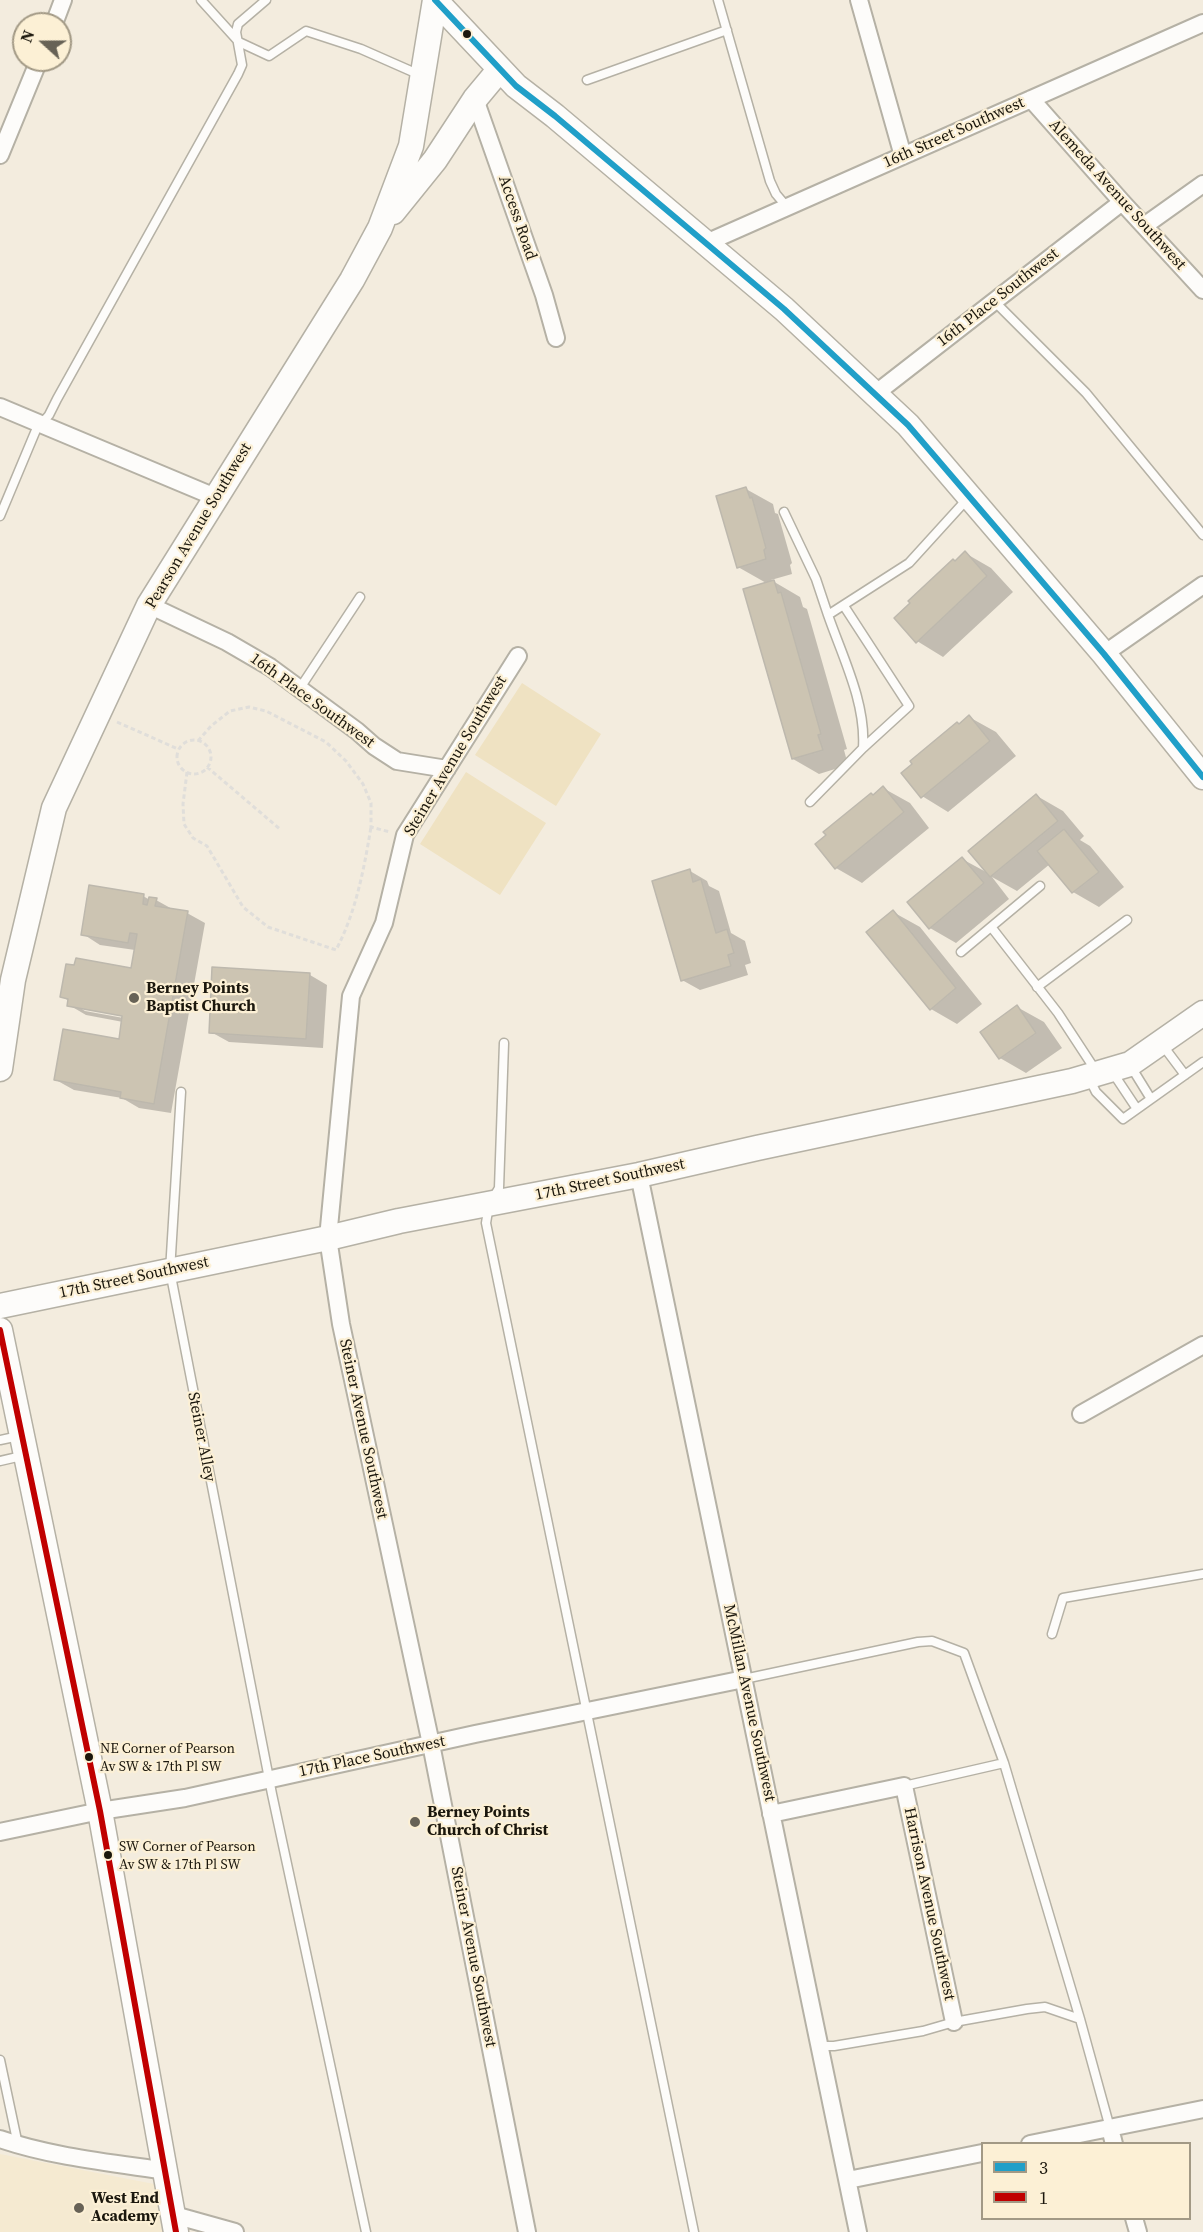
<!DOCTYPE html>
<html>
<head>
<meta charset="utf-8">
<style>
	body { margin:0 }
	#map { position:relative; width:1203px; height:2232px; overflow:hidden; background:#f3ecde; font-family:"Source Serif 4",serif }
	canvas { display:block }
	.legend { position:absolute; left:981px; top:2142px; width:210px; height:78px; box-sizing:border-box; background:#fcf0d5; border:2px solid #a29985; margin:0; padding:8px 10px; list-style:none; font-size:18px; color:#1b170d }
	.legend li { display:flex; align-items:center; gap:12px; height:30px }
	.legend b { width:30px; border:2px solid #a29985 }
	.north { position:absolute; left:12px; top:12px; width:60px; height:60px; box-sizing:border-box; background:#fcf0d5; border:2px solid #a29985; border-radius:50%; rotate:291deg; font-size:16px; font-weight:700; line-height:24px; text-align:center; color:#1b170d }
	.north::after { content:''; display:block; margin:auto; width:21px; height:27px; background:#676256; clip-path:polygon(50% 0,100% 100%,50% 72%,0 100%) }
</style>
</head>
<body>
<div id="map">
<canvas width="1203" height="2232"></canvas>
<ul class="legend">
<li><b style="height:8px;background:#209fc8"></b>3</li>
<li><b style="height:8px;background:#c00000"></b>1</li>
</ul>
<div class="north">N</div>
</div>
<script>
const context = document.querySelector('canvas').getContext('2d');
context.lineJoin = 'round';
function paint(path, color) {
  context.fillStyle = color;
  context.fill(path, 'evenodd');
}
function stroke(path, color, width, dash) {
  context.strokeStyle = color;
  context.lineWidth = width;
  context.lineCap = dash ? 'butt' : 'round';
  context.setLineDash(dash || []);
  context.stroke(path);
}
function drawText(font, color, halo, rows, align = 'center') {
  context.font = font + ' "Source Serif 4",serif';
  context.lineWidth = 4.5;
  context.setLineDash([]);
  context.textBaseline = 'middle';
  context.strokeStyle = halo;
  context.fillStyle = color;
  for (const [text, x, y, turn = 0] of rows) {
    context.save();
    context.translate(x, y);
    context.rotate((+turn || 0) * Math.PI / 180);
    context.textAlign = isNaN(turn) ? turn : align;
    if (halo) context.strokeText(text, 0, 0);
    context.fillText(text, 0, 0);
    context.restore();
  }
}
const built = new Path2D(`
	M0,2154L154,2184L163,2232H0Z`);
const green = new Path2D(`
	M522,683L601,734L556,806L475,755Z
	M466,772L546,823L500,895L420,844Z`);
const shadow = new Path2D(`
	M746,489L773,504L775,513L778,514L792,563L790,565L792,574L771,580L800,597L803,607L807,609L847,749L844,750L848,765L819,774L793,759L768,584L738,567Z
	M965,553L991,568L1013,592L943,657L917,641L955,562Z
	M969,717L996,732L1016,756L948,812L922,796L960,725Z
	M883,788L910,803L929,828L862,883L836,868L874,796Z
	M1037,796L1063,811L1084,836L1080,840L1090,846L1124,887L1099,907L1073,892L1050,864L1017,891L992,877L1009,899L956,943L930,928L962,859L988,873Z
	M690,871L707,881L709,886L719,891L731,933L745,941L751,963L745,965L748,975L700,990L682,980Z
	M143,896L150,900H156L174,910L187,913L205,923L171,1113L139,1108L122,1098L74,1090L56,1080L120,1041L123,1022L86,1015L69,1005V1001L61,996L132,969L135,950L100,945L83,934ZM79,1007L130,1016L129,1019L85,1011Z
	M893,912L920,927L982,1004L957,1024L931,1009Z
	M310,975L327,985L323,1048L229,1042L211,1032Z
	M1017,1007L1044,1022L1062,1048L1026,1073L1000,1058Z`);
const building = new Path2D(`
	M746,487L750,498L752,497L766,548L764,550L766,559L737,568L716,496Z
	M965,551L987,576L916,643L894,618L910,603L908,601L953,559L955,561Z
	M774,580L778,593L781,592L821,734L818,735L823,750L792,759L743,589Z
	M969,715L990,741L921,798L901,773L912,764L910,761L957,722L959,724Z
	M883,786L904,812L835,869L815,844L826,835L823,832L871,793L873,795Z
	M1036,794L1058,821L990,877L968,851Z
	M1064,829L1099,872L1072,893L1037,851Z
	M962,857L984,883L929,929L907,902Z
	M690,869L693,882L701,879L716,933L727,929L734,953L728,955L731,966L681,981L652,881Z
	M89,885L144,894L143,904L147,905L149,897L157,898L155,906L188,911L154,1104L120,1098L121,1092L54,1080L63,1029L119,1039L122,1016L67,1006L68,999L60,997L66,964L74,965L76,958L131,968L137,934L130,933L128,943L81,935Z
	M893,910L956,988L930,1010L866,932Z
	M212,967L310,973L306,1039L209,1033Z
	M1017,1005L1036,1033L999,1059L980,1032Z`);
const path = new Path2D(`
	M117,722L178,749
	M177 757a17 17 0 1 1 34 0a17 17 0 1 1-34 0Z
	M198,741L211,726L230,711L249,707L266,711L326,742L346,761L363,784L371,803V827L390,832
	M207,767L281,830
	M187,772L183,804L184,824L193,838L207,846L243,907L268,927L336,950C356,912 364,869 371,827`);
const lane = new Path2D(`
	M201,0L239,42L269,56L306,31L361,49L420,75
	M718,0L770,181L776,194L787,207
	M587,80L727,30
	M993,300L1086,393L1203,535
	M784,512L816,579L828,615
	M0,516L36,430L49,415L57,399L238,74L242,65L236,32L238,24L266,0
	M844,606L909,706L863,748
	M300,688L360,597
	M810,802L863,748C866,703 843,658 828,615L909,563L969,497
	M992,928L1058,1013L1096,1071
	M961,952L1040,886
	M1037,987L1127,920
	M504,1043L499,1188L489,1205L486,1223L694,2232
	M1161,1043L1185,1075
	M1130,1065L1151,1099
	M1113,1073L1137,1109
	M1089,1078L1096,1092L1123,1119L1203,1062
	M181,1092L170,1271L272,1794L366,2232
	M0,1440L19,1436
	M0,1461L26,1455
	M1052,1634L1063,1598L1203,1574
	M744,1679L918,1642L932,1641L964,1653L1004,1763L1080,2019L1110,2128
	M904,1786L1004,1763
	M821,2046H834L923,2031L954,2022L1027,2009L1045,2007L1080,2019
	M0,2060L18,2145`);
const street = new Path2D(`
	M859,0L903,156
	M54,24L63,0
	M475,99L544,295L556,338
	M1031,99L1122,202L1203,290
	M0,155L39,60
	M1144,226L1203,184
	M706,243L1203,23
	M875,394L1122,202
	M0,407L215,497
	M149,605L227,642L270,667L357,731L374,746L397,761L447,769
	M1104,654L1203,585
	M518,656L405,835L384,923L351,996L328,1238L341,1324L431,1744L527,2232
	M639,1175L858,2232
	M1081,1414L1203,1345
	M771,1814L904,1786L954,2022
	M0,1832L100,1811L185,1798L475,1734L744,1679
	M1110,2128L1114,2144
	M0,2139C52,2157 113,2163 167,2171
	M1030,2144L1203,2109
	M848,2180L982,2153
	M174,2215L235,2232
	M1134,2218L1138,2232`);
const secondary = new Path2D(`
	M435,0L516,86L555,116L784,309L908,425L1104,654L1203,777
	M393,212L435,160L475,99L500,69
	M0,1069L13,980L54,808L149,605L352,280L380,228L411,146L435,0
	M0,1306L328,1238L399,1221L639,1175L757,1148L1072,1081L1130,1064L1203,1013
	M0,1330L100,1811L176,2232`);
const bus1 = new Path2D(`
	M435,0L516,86L555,116L784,309L908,425L1104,654L1203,777`);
const bus2 = new Path2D(`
	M0,1330L100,1811L176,2232`);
const markers = [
	[467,34,5,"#1b170d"],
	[134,998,6,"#676256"],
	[89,1757,5,"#1b170d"],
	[415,1822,6,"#676256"],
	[108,1855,5,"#1b170d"],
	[79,2208,6,"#676256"]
];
const busNames = [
	["NE Corner of Pearson",100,1749],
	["Av SW & 17th Pl SW",100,1767],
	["SW Corner of Pearson",119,1847],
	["Av SW & 17th Pl SW",119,1865]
];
const streetNames = [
	["16th Street Southwest",954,133,-24],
	["Alemeda Avenue Southwest",1117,195,48],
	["Access Road",517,218,71],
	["16th Place Southwest",998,298,-38],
	["Pearson Avenue Southwest",199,526,-59],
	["16th Place Southwest",312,701,36],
	["Steiner Avenue Southwest",456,756,-59],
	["17th Street Southwest",610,1180,-12],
	["17th Street Southwest",134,1278,-12],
	["Steiner Avenue Southwest",363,1429,78],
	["Steiner Alley",201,1437,79],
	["McMillan Avenue Southwest",749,1703,78],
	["17th Place Southwest",372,1757,-12],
	["Harrison Avenue Southwest",929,1904,78],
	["Steiner Avenue Southwest",473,1957,79]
];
const poiNames = [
	["Berney Points",146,989],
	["Baptist Church",146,1007],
	["Berney Points",427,1813],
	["Church of Christ",427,1831],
	["West End",91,2199],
	["Academy",91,2217]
];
paint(built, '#f5ead1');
paint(green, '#efe2c2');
paint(shadow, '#0003');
paint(building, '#ccc4b2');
stroke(building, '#bdb8ad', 1.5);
stroke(lane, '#b5b1a5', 11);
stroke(street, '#b5b1a5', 20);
stroke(secondary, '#b5b1a5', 27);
stroke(path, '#e0deda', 3, [4.5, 3]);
stroke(lane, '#fdfcfa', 8);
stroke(street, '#fdfcfa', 16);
stroke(secondary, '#fdfcfa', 24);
stroke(bus1, '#209fc8', 6);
stroke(bus2, '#c00000', 6);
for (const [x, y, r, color] of markers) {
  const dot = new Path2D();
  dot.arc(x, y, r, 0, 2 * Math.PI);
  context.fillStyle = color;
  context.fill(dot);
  stroke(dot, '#fcf0d5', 2);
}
drawText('14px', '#1b170d', '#fcf0d5', busNames, 'left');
drawText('16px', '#1b170d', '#fcf0d5', streetNames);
drawText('bold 16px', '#1b170d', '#fcf0d5', poiNames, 'left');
</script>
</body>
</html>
